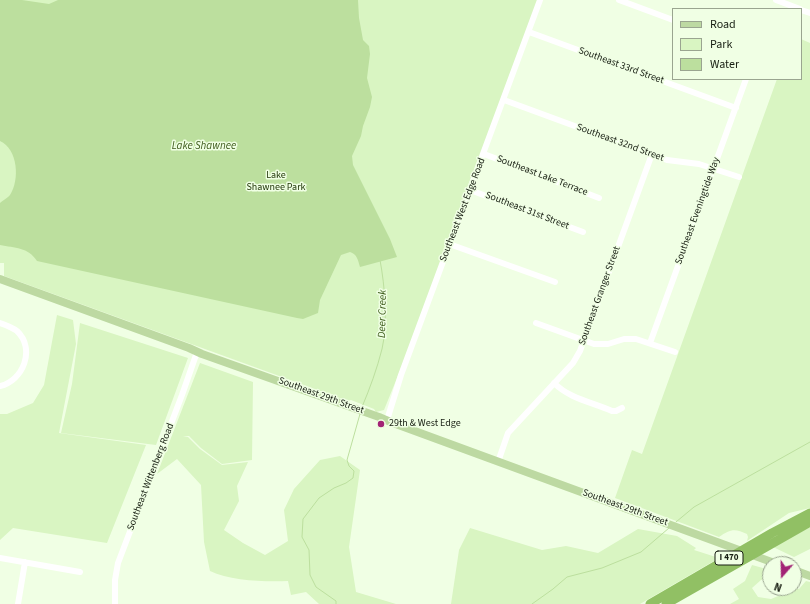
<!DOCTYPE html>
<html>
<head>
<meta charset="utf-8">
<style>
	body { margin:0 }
	#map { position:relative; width:810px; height:604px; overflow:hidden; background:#f0ffe4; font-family:"Source Sans 3",sans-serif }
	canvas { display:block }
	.legend { position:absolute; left:672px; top:8px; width:130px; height:72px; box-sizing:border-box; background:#f0ffe4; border:1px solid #9aa590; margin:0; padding:5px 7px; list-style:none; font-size:12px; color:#181f13 }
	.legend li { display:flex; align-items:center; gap:8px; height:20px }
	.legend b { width:20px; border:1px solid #9aa590 }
	.north { position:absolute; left:762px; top:556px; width:40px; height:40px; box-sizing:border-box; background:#f0ffe4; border:1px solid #9aa590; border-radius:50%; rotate:200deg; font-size:11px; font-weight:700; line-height:16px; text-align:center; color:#181f13 }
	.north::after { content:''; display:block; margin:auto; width:14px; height:18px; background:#a22375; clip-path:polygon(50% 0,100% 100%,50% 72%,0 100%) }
</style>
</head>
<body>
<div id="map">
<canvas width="810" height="604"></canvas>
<ul class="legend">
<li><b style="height:5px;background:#bdd9a2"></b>Road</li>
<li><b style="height:11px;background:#d9f5c2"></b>Park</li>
<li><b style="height:11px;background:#bcdf9e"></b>Water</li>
</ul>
<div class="north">N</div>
</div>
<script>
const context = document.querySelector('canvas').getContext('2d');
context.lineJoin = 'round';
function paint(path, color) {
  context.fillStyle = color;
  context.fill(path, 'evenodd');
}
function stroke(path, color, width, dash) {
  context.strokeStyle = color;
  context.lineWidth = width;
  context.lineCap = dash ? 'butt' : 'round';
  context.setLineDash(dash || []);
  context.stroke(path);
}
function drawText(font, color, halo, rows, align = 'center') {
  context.font = font + ' "Source Sans 3",sans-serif';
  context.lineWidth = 3;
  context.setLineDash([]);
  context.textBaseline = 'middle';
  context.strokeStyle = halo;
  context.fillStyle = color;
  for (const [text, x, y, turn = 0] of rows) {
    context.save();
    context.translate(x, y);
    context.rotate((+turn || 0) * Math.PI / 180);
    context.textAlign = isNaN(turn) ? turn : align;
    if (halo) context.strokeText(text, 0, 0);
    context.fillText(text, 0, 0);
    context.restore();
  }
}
const green = new Path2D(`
	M0,0H538L410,346L384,410L376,412L374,409L351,400L348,401L4,276V263H0Z
	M801,39L810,43V508L789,513L747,541L748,537L747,534C735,528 730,529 719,537L615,498L632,450L642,454L777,79H801Z
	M57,315L73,320L76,344L59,433L146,445L107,543L13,528L0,540V414H7L33,403L44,385Z
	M80,323L188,358L156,445L61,433L72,384Z
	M200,363L253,382L252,460L222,464L201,448L189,436H183L188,437L200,449L222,465L248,462L237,486L239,501L224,530L243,543L265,555L288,541L284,510L294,489L320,460L340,456L360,470L349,547L356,592L396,604H319L306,592L291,595L288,581C266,582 230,581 210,571L204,542L201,485L177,459L157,474Z
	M810,527V549L794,557L773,547Z
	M470,528L542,550L566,546L598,553L638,529L677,536L696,548L694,550L719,558L640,604H451L459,550Z
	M752,565L770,570V578L761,580L752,588L758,597L771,599L783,594L781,588H794L799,589L806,581L810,582V604H730L739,599L733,589L745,581Z`);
const water = new Path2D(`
	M0,0H22L49,4L58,0H358L359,18L363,40L369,46L370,54L367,78L372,97L370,107L363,126L361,136L352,156L353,165L390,239L397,257L360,267C358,260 357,254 350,252L341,255L320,300L318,313L303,319L297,318L37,261C28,247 15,248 0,245V203C3,200 8,198 10,195C20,180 18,149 0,141Z`);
const stream = new Path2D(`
	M362,407C370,388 377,369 382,349C388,324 385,286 380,260
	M676,522L694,507L810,442
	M336,604V601L316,587L310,575L309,550L302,537L303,519L319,498L334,488L346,483L353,478L354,471L349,466L347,460L360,414
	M532,604L553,589L567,577L602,568L641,552L669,528`);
const minor = new Path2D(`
	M619,0L673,20
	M776,0L800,9
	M801,10L810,13
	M529,32L736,108
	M504,100L667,160L699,164L739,177
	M484,154L599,198
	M470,190L583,232
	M451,241L452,245L555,282
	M0,323C6,325 12,327 17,331C36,349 23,381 0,386
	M536,323L594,344H608L624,339H636L675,352
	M650,343L746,79
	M554,383C570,399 592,402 612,411H616L622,408
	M387,420L401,375L540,0
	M498,462L508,433L573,363L580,351L652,154
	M0,558L80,572
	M18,604L25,562
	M115,604V580L118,563L182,395L197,352`);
const major = new Path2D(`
	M0,279L189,348L202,354L379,417L393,423L777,564
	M794,570L810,576`);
const highway = new Path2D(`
	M650,604L772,533L810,513
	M666,604L810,522`);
const markers = [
	[381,424,4,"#a22375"]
];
const shields = [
	[729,558,28]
];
const shieldNames = [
	["I 470",729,558]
];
const streetNames = [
	["Southeast 33rd Street",621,66,20],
	["Southeast 32nd Street",620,143,20],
	["Southeast Lake Terrace",542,176,21],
	["Southeast West Edge Road",463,210,-69],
	["Southeast 31st Street",527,211,21],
	["Southeast Eveningtide Way",698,211,-70],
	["Southeast Granger Street",600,296,-70],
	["Southeast 29th Street",321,396,20],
	["Southeast Wittenberg Road",151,477,-69],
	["Southeast 29th Street",625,508,20]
];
const parkNames = [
	["Lake",276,176],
	["Shawnee Park",276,188]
];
const poiNames = [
	["29th & West Edge",389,424]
];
const waterNames = [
	["Lake Shawnee",204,147],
	["Deer Creek",383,314,-89]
];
paint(green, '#d9f5c2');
paint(water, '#bcdf9e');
stroke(stream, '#bcdf9e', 1);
stroke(minor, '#fff', 6);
stroke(major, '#bdd9a2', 8);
stroke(highway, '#91c064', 9);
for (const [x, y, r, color] of markers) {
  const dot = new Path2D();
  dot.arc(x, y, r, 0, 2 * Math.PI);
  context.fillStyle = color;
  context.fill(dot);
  stroke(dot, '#f0ffe4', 1.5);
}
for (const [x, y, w] of shields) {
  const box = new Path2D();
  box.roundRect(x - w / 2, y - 7, w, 14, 3);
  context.fillStyle = '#f0ffe4';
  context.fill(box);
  stroke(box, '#181f13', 1);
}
drawText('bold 9px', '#181f13', null, shieldNames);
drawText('10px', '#181f13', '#f0ffe4', streetNames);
drawText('10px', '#22380a', '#f0ffe4', parkNames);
drawText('10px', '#181f13', '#f0ffe4', poiNames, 'left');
drawText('italic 11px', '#3e5c1c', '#f0ffe4', waterNames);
</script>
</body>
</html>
